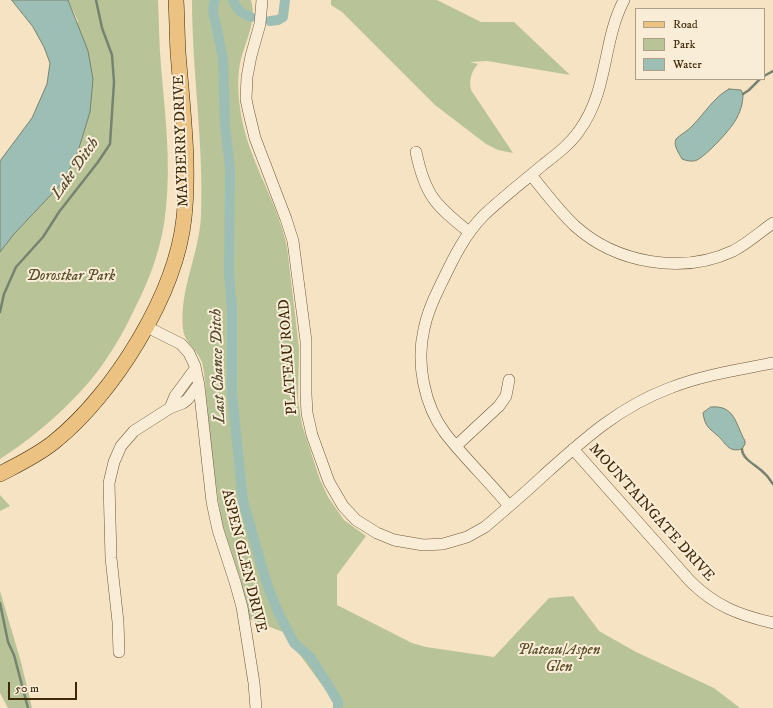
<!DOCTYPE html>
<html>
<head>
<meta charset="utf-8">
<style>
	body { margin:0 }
	#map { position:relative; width:773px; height:708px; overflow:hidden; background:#f6e3c3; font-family:"IM FELL DW Pica",serif }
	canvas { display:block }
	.legend { position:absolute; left:635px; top:8px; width:130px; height:72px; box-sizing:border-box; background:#f9edd8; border:1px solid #af9f85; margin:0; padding:5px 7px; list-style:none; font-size:12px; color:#3f2908 }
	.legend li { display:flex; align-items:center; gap:8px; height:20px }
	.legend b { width:20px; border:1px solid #af9f85 }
	.scale { position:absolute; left:8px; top:682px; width:69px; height:18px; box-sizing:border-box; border:2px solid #3f2908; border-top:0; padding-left:5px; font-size:12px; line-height:14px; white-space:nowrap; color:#3f2908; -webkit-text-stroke:3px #f9edd8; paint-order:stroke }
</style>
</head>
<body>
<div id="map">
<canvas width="773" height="708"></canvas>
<ul class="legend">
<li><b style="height:5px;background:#ebc282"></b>Road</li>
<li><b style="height:11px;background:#b8c497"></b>Park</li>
<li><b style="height:11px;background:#9dbeb5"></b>Water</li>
</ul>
<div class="scale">50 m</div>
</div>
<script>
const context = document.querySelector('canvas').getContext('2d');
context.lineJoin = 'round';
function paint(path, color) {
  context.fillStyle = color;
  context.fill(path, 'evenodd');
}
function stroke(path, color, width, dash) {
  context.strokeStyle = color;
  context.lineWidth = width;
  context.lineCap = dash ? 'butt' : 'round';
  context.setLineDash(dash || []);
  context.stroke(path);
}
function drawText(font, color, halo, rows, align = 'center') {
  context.font = font + ' "IM FELL DW Pica",serif';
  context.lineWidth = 4;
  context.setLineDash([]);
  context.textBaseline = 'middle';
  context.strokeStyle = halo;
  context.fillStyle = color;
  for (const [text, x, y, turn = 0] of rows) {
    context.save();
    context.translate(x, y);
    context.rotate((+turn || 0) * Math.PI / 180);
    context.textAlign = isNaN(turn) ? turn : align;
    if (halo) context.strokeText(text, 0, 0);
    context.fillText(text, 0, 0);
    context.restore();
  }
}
const green = new Path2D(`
	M68,0H158C159,22 159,44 161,66C165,114 171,160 166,208C163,243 151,277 135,308C127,325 118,342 107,358C82,396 38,435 0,459V252L14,234L37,209L78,21Z
	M192,0H251C257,20 246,40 241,59C237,75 238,93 240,108C246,157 277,199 287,247L299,348L298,400L302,425L320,480L328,497L344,520L366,536L337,575V605L412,643L426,647L494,657L549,598L573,596L599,631L636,652L714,688L740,708H334V704L328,693L283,632L249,619L240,578L221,520L211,446L204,372C203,368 203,364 201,360C196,349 184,342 183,329C179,290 199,255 201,216C204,144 192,72 192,0Z
	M331,0H437L481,22H514L570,75L487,61L470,62L478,64C471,72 469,80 471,90L513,153L498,150L486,144L435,105L342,12L331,5Z
	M0,495L10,506L0,511Z
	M0,591L21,662L32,708H8L0,693Z`);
const water = new Path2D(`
	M12,0H68L88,51L93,79L90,112L78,151L64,181L14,234L0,252V161L32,118L47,84L50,63L44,47L33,27Z
	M729,89L741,90L743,94C743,104 740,113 735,121C730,130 707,155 697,160C693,162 687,161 682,159C679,153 673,146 676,139C681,134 688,131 693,125C705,113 714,97 729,89Z
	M711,407C735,405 735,423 745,441V444L742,449C728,453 726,443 718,436C709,428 705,427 703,413Z`);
const stream = new Path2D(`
	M764,76L773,71
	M743,94L749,90L760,79
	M0,312L4,294L16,267L43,237L59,212L98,162L110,144L114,82L112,55L102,28L96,0
	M742,449C742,459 756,465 763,472C767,475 770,480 773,484
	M0,603L8,642L14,655L28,708`);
const canal = new Path2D(`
	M215,0L214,2L213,11L223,58L225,126L230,168L229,273L232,309V393L243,501L264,574L271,595L279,614L294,643L310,657L330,688L338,702V708
	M233,0C237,10 242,14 251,17
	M270,21L278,20L283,17L285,0`);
const minor = new Path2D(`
	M262,0L260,24L251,56L247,77L246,99L248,109L255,138L286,219L293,241L306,341V394L307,413L312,435L329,482L343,506L356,520L377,533L394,540L423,545L443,544L467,537L485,527C505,510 525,493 544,475C584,439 619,407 670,388C703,375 738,370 773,363
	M416,152C425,195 435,205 469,232
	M531,175C545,192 559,211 575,226C616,263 682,275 733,251C747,244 760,232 773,223
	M147,327L181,344L189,353L195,366L199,386L212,502L218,530L235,582L242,607L254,683L256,708
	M170,408L175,396L195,369
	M456,446L499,406L506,396L509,380
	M573,449L690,581C715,606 739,615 773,623
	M509,506C489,481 465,459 445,433C424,405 416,363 424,329C427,314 433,300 440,286C452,261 464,235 484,215C503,197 524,181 544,164C557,154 570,144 579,131C609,90 602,42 624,0
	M119,652L118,622L111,558L109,483L114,462L121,446L134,431L170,408L183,403L188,399L199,384`);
const major = new Path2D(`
	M0,474C19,464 38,455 54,442C114,394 176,294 184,218C190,163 182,106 178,52C177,34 177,17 176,0`);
const streetNames = [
	["MAYBERRY DRIVE",182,141,-92],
	["PLATEAU ROAD",289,357,-94],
	["MOUNTAINGATE DRIVE",651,513,48],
	["ASPEN GLEN DRIVE",243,561,76]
];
const parkNames = [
	["Dorostkar Park",71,277],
	["Plateau/Aspen",559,651],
	["Glen",559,668]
];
const waterNames = [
	["Lake Ditch",76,169,-55],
	["Last Chance Ditch",219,366,-92]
];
paint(green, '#b8c497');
paint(water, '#9dbeb5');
stroke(water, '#778270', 1);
stroke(stream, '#778270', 2.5);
stroke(canal, '#9dbeb5', 10);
stroke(minor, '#6d5837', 12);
stroke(major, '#3f2908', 16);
stroke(minor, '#f9edd8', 11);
stroke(major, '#ebc282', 15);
drawText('15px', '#3f2908', '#f9edd8', streetNames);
drawText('italic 15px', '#5d502c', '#f9edd8', parkNames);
drawText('italic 16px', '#564e33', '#f9edd8', waterNames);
</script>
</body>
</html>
